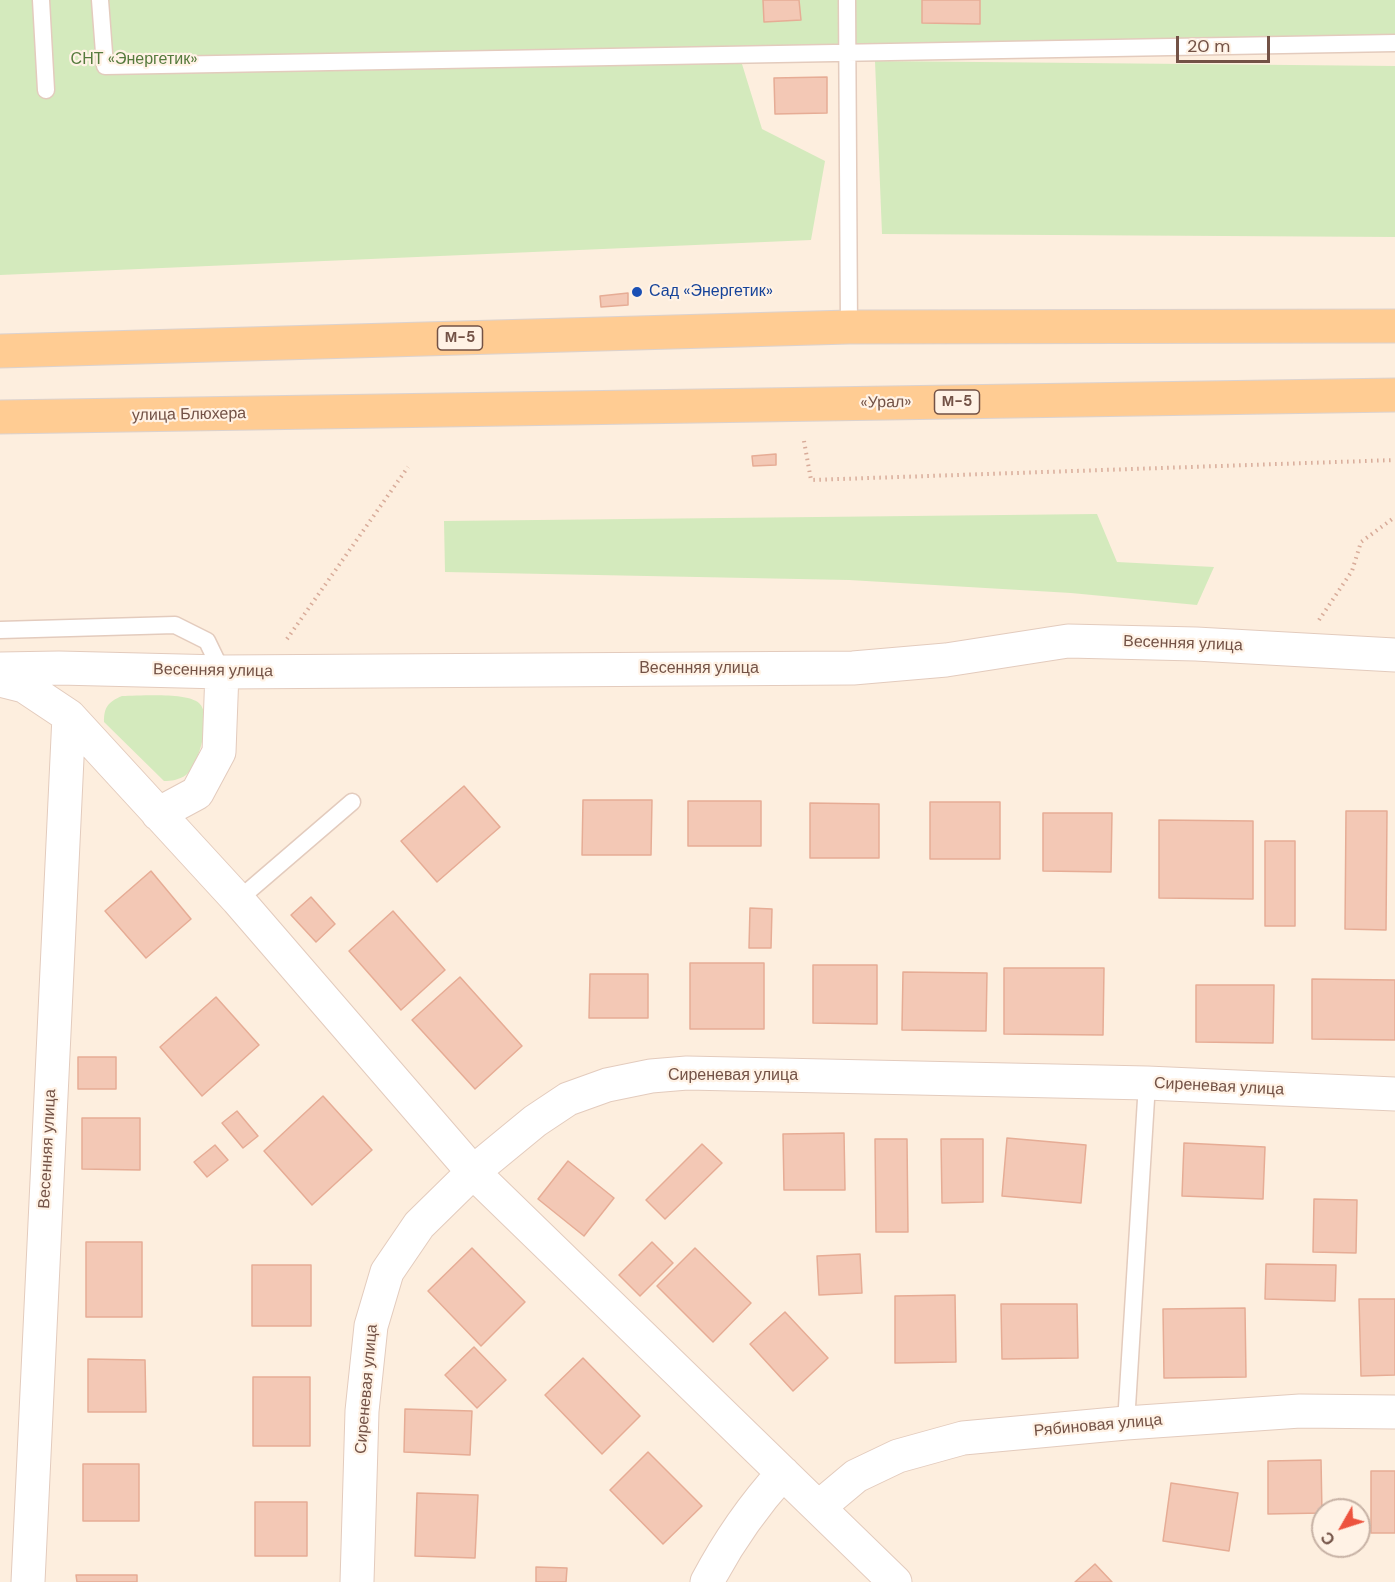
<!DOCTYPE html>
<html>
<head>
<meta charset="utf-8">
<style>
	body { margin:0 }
	#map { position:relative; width:1395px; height:1582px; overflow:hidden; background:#fdeede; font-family:"DM Sans",sans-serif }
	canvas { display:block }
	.north { position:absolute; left:1311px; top:1498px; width:60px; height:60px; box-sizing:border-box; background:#fff2e5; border:2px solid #c7b2a5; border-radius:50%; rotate:231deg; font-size:16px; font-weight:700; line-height:24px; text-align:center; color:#735246 }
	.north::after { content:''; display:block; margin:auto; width:21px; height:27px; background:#ed533e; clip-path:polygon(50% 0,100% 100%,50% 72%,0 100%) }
	.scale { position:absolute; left:1176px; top:36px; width:94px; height:27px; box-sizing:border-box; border:3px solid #735246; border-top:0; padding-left:8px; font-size:18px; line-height:21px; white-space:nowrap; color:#735246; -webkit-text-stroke:4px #fff2e5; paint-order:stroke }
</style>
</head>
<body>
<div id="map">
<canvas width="1395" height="1582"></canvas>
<div class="north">С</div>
<div class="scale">20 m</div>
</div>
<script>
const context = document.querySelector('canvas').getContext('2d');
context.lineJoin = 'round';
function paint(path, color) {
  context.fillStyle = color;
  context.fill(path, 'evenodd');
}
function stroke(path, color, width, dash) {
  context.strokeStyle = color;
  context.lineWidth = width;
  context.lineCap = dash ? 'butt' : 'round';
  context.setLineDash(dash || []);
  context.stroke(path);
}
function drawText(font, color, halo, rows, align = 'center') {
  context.font = font + ' "DM Sans",sans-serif';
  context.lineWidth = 4.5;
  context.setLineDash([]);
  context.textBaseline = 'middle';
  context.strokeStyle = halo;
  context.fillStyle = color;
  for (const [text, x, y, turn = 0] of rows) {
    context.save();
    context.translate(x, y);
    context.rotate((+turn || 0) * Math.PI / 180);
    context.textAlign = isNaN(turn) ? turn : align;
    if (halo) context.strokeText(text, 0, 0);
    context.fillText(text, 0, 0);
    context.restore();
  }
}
const green = new Path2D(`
	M0,0H1395V51H738L762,129L825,161L811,240L0,275Z
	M875,61L1395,66V237L882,234Z
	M1097,514L1117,562L1214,567L1197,605L1071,593L849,580L445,572L444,521Z
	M122,696C140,696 186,692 199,703C213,715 199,765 186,775C179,780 171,781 164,781L104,722C104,707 108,702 122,696Z`);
const building = new Path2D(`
	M763,0H799L801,20L764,22Z
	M922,0H980V24L922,23Z
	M827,77V113L775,114L774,78Z
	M628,293V305L601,307L600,296Z
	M776,454V465L753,466L752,456Z
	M464,786L500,827L437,882L401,841Z
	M583,800H652L651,855H582Z
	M688,801H761V846H688Z
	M930,802H1000V859H930Z
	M810,803L879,804V858H810Z
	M1346,811H1387L1386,930L1345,929Z
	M1043,813H1112L1111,872L1043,871Z
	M1159,820L1253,821V899L1159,898Z
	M1265,841H1295V926H1265Z
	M151,871L191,919L146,958L105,911Z
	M311,897L335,924L316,942L291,915Z
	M750,908L772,909L771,948H749Z
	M393,911L445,970L401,1010L349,951Z
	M690,963H764V1029H690Z
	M813,965H877V1024L813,1023Z
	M1004,968H1104L1103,1035L1004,1034Z
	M903,972L987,973L986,1031L902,1030Z
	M590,974H648V1018H589Z
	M460,977L522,1046L475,1089L412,1020Z
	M1312,979L1395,980V1040L1312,1039Z
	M1196,985H1274L1273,1043L1196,1042Z
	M216,997L259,1045L202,1096L160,1047Z
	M78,1057H116V1089H78Z
	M323,1096L372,1150L312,1205L264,1151Z
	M237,1111L258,1136L243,1148L222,1123Z
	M82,1118H140V1170L82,1169Z
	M844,1133L845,1190H784L783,1134Z
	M1007,1138L1086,1145L1081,1203L1002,1196Z
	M875,1139H907L908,1232H876Z
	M941,1139H983V1202L942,1203Z
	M1184,1143L1265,1147L1263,1199L1182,1196Z
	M702,1144L722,1163L665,1219L646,1200Z
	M215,1145L228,1160L207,1177L194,1162Z
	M568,1161L614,1198L584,1236L538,1199Z
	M1314,1199L1357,1200L1356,1253L1313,1252Z
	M86,1242H142V1317H86Z
	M652,1242L673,1263L640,1296L619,1275Z
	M472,1248L525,1302L481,1346L428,1291Z
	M695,1248L751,1303L713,1342L657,1286Z
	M860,1254L862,1293L819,1295L817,1256Z
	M1266,1264L1336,1265L1335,1301L1265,1299Z
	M252,1265H311V1326H252Z
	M955,1295L956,1362L895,1363V1296Z
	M1359,1299H1395V1375L1361,1376Z
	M1001,1304H1077L1078,1358L1002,1359Z
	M1245,1308L1246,1377L1164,1378L1163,1309Z
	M785,1312L828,1358L793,1391L750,1344Z
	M474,1347L506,1380L477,1408L445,1375Z
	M583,1358L640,1416L602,1454L545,1395Z
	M88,1359L145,1360L146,1412H88Z
	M253,1377H310V1446H253Z
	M405,1409L472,1411L470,1455L404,1452Z
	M648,1452L702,1506L663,1544L610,1490Z
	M1321,1460L1322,1513L1268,1514V1461Z
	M83,1464H139V1521H83Z
	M1371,1471H1395V1533H1371Z
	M1171,1483L1238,1493L1229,1551L1163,1541Z
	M417,1493L478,1495L475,1558L415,1556Z
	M255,1502H307V1556H255Z
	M1095,1564L1112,1582H1075Z
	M536,1567L567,1568L566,1582H536Z
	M76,1575H137V1582H77Z`);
const path = new Path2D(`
	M804,441L811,480L1395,460
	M1319,620L1352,571L1361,542L1395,517
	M287,639L408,467`);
const lane = new Path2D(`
	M41,0L46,90
	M100,0L105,66L1395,43
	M847,0L849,327
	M0,630L175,625L207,641L222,672
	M238,900L352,802
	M1126,1423L1147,1083`);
const street = new Path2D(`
	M0,669L59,668L222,672L853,668L946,660L1068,641L1196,644L1395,655
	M0,680L24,686L69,716L238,900L473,1172L895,1582
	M158,814L197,793L219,752L222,672
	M819,1507L856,1476L898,1456L963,1438L1126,1423L1300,1411L1395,1412
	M28,1582L69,716
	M357,1582L362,1411L371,1326L387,1272L419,1225L473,1172L535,1121L568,1099L607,1085L651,1076L687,1073L1147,1083L1395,1094
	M707,1582C728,1542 753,1506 783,1473`);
const primary = new Path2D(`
	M0,351L849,327L1395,326
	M0,417L1395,395`);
const markers = [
	[637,292,6,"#1a4fb4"]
];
const shields = [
	[460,338,45],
	[957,402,45]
];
const shieldNames = [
	["М-5",460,338],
	["М-5",957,402]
];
const parkNames = [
	["СНТ «Энергетик»",134,60]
];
const transitNames = [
	["Сад «Энергетик»",649,292]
];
const streetNames = [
	["«Урал»",886,403,-1],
	["улица Блюхера",189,415,-1],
	["Весенняя улица",1183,644,2],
	["Весенняя улица",699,669],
	["Весенняя улица",213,671,1],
	["Сиреневая улица",733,1076],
	["Сиреневая улица",1219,1087,3],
	["Весенняя улица",48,1149,-87],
	["Сиреневая улица",367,1389,-85],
	["Рябиновая улица",1098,1426,-5]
];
paint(green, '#d4eabd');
paint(building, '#f3c8b5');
stroke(building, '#e6ac95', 1.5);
stroke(lane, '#e3cbbd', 19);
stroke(street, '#e3cbbd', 35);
stroke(primary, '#dbd2cf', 35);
stroke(path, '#d8ab99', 4, [1.5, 4.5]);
stroke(lane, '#fff', 16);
stroke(street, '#fff', 33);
stroke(primary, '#ffcc93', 33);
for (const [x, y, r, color] of markers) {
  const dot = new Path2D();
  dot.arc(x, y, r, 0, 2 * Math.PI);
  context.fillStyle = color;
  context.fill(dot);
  stroke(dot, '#fff2e5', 2);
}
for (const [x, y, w] of shields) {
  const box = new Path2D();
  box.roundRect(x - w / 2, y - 12, w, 24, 4.5);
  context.fillStyle = '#fff2e5';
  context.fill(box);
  stroke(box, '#735246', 1.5);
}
drawText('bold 15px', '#735246', null, shieldNames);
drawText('16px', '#557a3d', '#fff2e5', parkNames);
drawText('16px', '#164399', '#fff2e5', transitNames, 'left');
drawText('16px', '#735246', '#fff2e5', streetNames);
</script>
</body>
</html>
